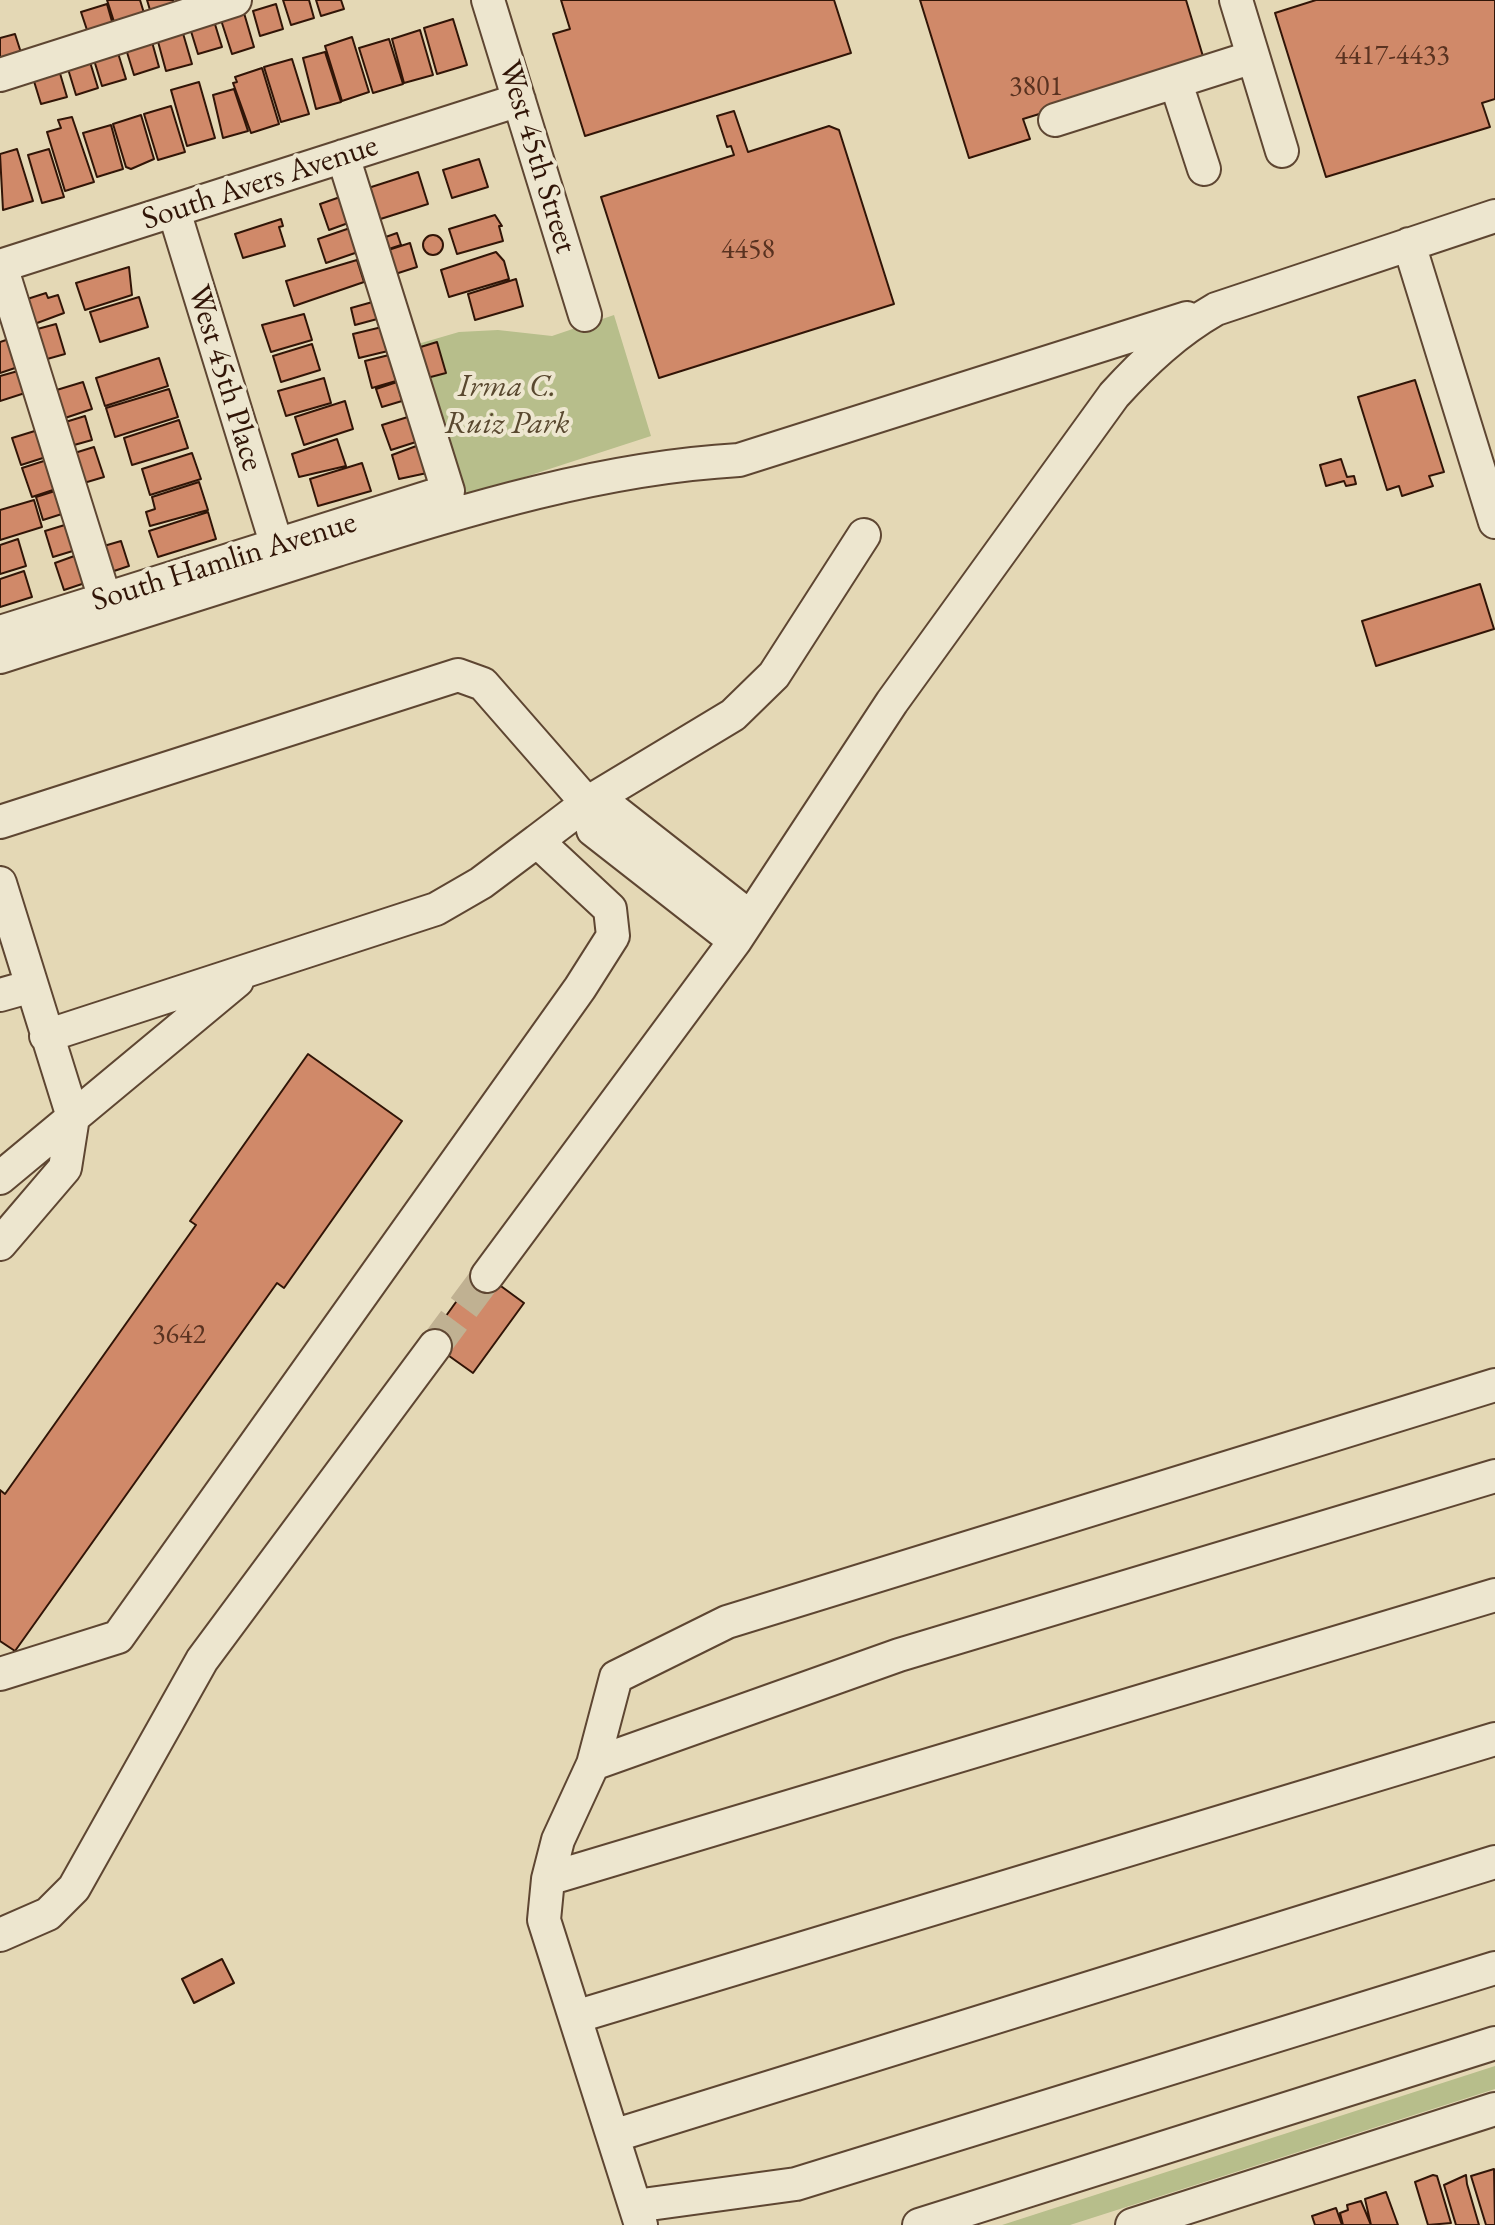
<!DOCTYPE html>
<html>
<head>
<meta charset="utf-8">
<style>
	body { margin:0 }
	canvas { display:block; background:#e4d8b5 }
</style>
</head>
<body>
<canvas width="1495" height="2225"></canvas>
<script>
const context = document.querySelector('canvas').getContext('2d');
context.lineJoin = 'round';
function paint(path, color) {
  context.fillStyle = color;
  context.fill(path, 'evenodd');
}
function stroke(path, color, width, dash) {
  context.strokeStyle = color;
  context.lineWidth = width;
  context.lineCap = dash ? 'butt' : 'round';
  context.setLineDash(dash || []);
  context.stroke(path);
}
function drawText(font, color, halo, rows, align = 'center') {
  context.font = font + ' "EB Garamond",serif';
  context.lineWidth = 8;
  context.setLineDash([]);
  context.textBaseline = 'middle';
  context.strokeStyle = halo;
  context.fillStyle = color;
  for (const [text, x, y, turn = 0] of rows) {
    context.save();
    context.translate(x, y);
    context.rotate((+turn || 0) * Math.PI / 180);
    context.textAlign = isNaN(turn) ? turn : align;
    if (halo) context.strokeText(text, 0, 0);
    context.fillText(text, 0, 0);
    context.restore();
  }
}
const green = new Path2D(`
	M614,315L651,436L457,499L411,346L459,332L498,330L552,336Z
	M1495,2066V2089L1070,2225H1002Z`);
const building = new Path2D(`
	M107,0H140L147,23L117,31Z
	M147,0H173L177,13L153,20Z
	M283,0H309L314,18L291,25Z
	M316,0H341L344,9L321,16Z
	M561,0H834L851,53L585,136L553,34L570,29Z
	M920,0H1186L1205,63L1023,119L1030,139L969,158Z
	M1316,0H1495V99L1482,103L1490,127L1326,177L1275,13Z
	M107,4L115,32L90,39L81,12Z
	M276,4L283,29L260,36L253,11Z
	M244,13L254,47L232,54L221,20Z
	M453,19L467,65L437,74L424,28Z
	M214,21L222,47L198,54L190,28Z
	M182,30L192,64L166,71L157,38Z
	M420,30L433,75L404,83L392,39Z
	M15,34L24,62L0,69V38Z
	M352,37L369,92L342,101L325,46Z
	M389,39L403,84L373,93L359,48Z
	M152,42L159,67L134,75L126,49Z
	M325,52L341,102L316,109L303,58Z
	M118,53L126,79L102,86L94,60Z
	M292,59L309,114L281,122L264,67Z
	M90,62L98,88L76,95L68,69Z
	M262,68L279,124L251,133L233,83L237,82L235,77Z
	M59,70L67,97L41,104L33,78Z
	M199,82L215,138L187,146L171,90Z
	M234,89L248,131L223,138L213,95Z
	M171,106L185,152L158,160L144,114Z
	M734,111L748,152L829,126L839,130L894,304L659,378L601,197L734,155L731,146L727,147L717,116Z
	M141,115L154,159L131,169L126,167L113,124Z
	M72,117L94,182L65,191L47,132L61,128L58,120Z
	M111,125L123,169L97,177L83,133Z
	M17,149L33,201L3,210L0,154Z
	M49,149L64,197L42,203L28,155Z
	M479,159L488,187L452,198L443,170Z
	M418,172L428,204L371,222L362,190Z
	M343,196L351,222L329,230L320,204Z
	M495,215L502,226H499L503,241L457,254L449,229Z
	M281,219L283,226L279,227L285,246L243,258L235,234Z
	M350,228L358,252L326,263L318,239Z
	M397,233L401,245L383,251L380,239Z
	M423 245a10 10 0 1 1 20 0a10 10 0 1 1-20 0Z
	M410,243L417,267L389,276L382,252Z
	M496,252L504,261L509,279L449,297L441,270Z
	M357,260L364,282L294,306L286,281Z
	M129,267L132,295L85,310L76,283Z
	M516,279L523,306L475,320L468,294Z
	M46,293L48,298L58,295L64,313L29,326L21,301Z
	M139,297L148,327L100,342L90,312Z
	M376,301L381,318L355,325L351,308Z
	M304,314L312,340L271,352L262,325Z
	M56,324L65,354L40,361L30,331Z
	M382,327L388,351L359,358L353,334Z
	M9,339L18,367L0,373V342Z
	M437,342L446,373L423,379L414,349Z
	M312,344L320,370L281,382L273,356Z
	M389,355L396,381L372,388L365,361Z
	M159,358L168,386L105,406L96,378Z
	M18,371L25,393L0,401V376Z
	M324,378L331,403L286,416L278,391Z
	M1415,380L1444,472L1429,476L1433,486L1402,496L1399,486L1387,490L1358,397Z
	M83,382L92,409L59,420L50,392Z
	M397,382L402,401L382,407L376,389Z
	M169,389L178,417L115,437L106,408Z
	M345,401L353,429L304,445L295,417Z
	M85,416L92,440L67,447L59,424Z
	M411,416L419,441L391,450L382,425Z
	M179,420L188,448L132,465L124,438Z
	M38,430L46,457L21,465L12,438Z
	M337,439L346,466L299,477L292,454Z
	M419,445L427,473L399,479L392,455Z
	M94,447L104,477L77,485L68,455Z
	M192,453L201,479L150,495L142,469Z
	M1341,459L1347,477L1354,476L1356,484L1346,486L1344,481L1326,486L1320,465Z
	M47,460L56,489L32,497L22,468Z
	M362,463L371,491L318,506L310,479Z
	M199,482L208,510L150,526L146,512L155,509L152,497Z
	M58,490L65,513L43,520L36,497Z
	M34,500L42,527L0,540V510Z
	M208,512L216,539L158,557L149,531Z
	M68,524L76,550L53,557L45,531Z
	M18,539L26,566L0,574V545Z
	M121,541L129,566L105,574L97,548Z
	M77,555L85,583L64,590L55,563Z
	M24,571L32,597L0,607V579Z
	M1480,584L1494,629L1376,666L1362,621Z
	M308,1054L402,1121L284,1288L277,1283L15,1651L0,1641V1490L5,1494L196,1225L190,1221Z
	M479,1270L524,1303L473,1373L428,1341Z
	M222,1959L234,1983L194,2003L182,1979Z
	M1494,2169L1495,2225H1486L1471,2176Z
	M1433,2175L1437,2176L1451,2223L1428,2225L1415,2182Z
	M1466,2175L1467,2184L1479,2225H1456L1444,2185Z
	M1386,2192L1398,2225H1371L1365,2199Z
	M1361,2201L1371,2225H1343L1340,2213L1348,2210L1347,2205Z
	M1336,2208L1342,2225H1315L1312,2216Z`);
const minorTunnel = new Path2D(`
	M435,1346L487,1276`);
const minor = new Path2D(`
	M488,0L585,315
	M1236,0L1282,151
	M0,75L235,0
	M1176,83L1204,169
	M1055,120L1253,57
	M174,211L277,546
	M1409,244L1495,522
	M0,266L519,100
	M1,266L105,599
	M0,632L448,491L343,156
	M0,657C112,621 224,586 337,550C469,509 600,468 739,460L1187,318
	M587,803L611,808L750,917
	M0,822L458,675L483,684L587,803L593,830L735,941
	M537,841L587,803L733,715L774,675L864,535
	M0,883L73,1117L65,1168L0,1244
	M0,995L32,986
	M0,1178L237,981
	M487,1276L735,941L892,702L1114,395C1145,361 1176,332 1216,309L1495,216
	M0,1674L118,1637L580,988L613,936L610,909L537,841L481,883L436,909L46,1036
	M593,1764L899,1655L1495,1476
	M548,1879L1495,1595
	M0,1935L48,1914L74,1888L202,1660L435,1346
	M575,2017L1495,1739
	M613,2136L1495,1862
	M635,2206L796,2184L1495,1968
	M641,2225L544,1920L548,1879L558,1840L593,1764L616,1677L727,1622L1495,1385
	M919,2225L1495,2043
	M1132,2225L1495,2109`);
const numberNames = [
	["4417-4433",1392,56],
	["3801",1036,87],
	["4458",748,250],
	["3642",179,1335]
];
const streetNames = [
	["West 45th Street",537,157,73],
	["South Avers Avenue",260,183,-18],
	["West 45th Place",225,378,73],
	["South Hamlin Avenue",224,562,-17]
];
const parkNames = [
	["Irma C.",507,387],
	["Ruiz Park",507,424]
];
paint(green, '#b7be8b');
paint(building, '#d08969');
stroke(building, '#311507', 2);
stroke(minorTunnel, '#c0b192', 32, [32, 16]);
stroke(minor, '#5e4632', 36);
stroke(minor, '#ede6cf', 32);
drawText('28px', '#593220', null, numberNames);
drawText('32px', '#311507', '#ede6cf', streetNames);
drawText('italic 32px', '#59482f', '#ede6cf', parkNames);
</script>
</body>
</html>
